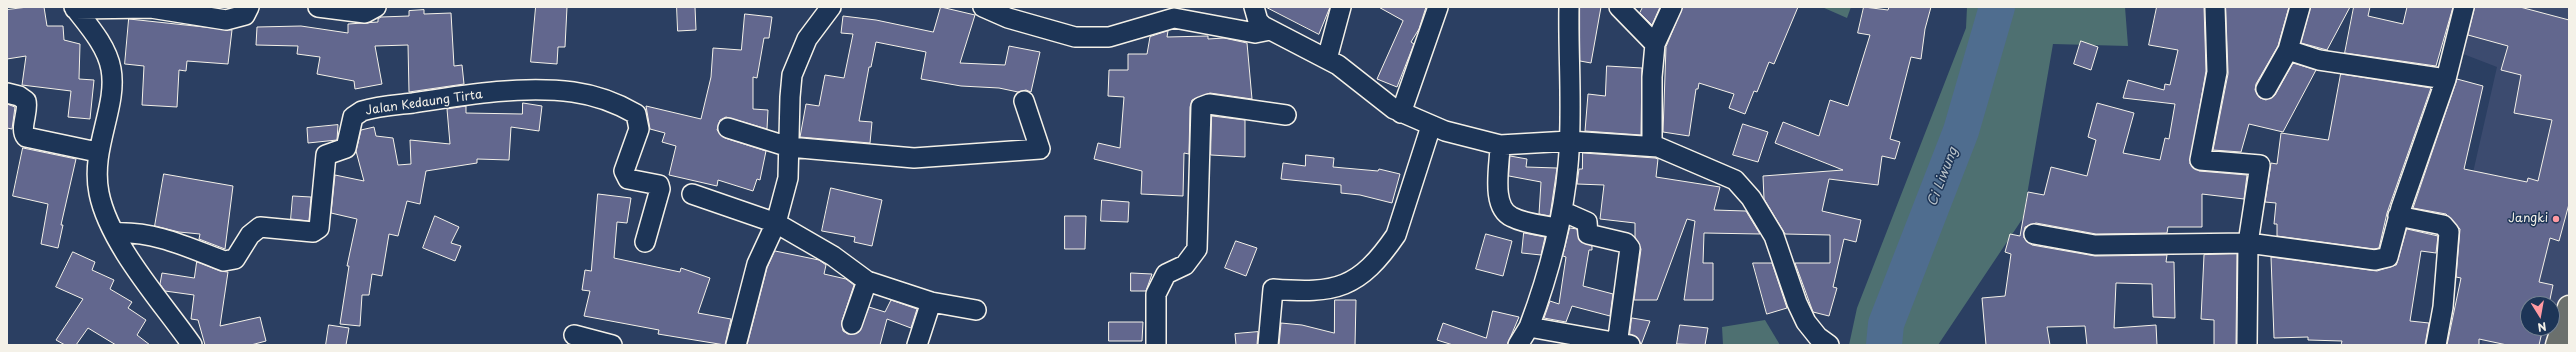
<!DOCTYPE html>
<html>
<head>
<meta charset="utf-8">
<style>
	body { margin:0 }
	#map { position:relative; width:2576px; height:352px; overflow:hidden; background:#2b3f62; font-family:"Playpen Sans",sans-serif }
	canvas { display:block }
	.frame { position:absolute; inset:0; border:8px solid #f4f1e8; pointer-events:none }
	.north { position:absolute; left:2520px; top:296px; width:40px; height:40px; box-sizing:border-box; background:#1d3557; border:1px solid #738091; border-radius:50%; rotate:169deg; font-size:11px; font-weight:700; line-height:16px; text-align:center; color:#f4f1e8 }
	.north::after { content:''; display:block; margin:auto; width:14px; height:18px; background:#ff9aa2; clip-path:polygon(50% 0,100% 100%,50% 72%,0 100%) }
</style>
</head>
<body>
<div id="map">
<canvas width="2576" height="352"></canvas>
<div class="frame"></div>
<div class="north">N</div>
</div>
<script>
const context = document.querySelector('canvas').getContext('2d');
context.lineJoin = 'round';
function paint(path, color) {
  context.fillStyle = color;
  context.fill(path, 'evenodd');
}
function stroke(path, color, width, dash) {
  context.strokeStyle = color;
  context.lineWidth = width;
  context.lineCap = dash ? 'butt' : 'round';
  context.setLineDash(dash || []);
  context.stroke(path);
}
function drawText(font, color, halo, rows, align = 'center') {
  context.font = font + ' "Playpen Sans",sans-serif';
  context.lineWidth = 3;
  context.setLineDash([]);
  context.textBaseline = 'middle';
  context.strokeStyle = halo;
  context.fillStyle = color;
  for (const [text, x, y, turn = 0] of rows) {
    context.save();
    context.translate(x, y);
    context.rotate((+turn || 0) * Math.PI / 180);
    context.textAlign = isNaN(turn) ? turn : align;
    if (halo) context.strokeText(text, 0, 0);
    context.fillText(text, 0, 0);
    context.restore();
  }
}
const built = new Path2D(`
	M2465,7H2569V345H2481L2497,280L2445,269L2472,177L2497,67L2453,50ZM2528,304H2552V328H2528Z`);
const green = new Path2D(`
	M1822,7H1851L1847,18Z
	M1967,7H2125L2128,46L2053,44L2023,218L1938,345H1849L1857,308L1966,28Z
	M1765,320L1780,345H1723L1722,327Z`);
const river = new Path2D(`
	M1884,345L1886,324L1961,131L1997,7`);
const building = new Path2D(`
	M28,7H44L47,26H63L64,40L80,44L79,79L94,80L90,119L68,117L71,91L22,85L26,56L7,59V10Z
	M536,7H567L565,47H558L557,64L531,62Z
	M677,7H695L696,30L678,31Z
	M941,7L975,15L960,63L1005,65L1009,46L1040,52L1031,92L1026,90L1018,92L999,88L961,86L921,79L926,52L876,42L871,67H869L859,121L872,122L870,143L800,137L806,104L819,106L825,75L844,78L853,34L841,33L843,16L876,20L933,32Z
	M1266,7H1330L1319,34Z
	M1379,7H1426L1419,29L1411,42L1414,44L1397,87L1377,79L1403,21Z
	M1580,7H1601L1591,63L1580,61Z
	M1643,7H1660L1652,25L1640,13Z
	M1683,7H1798L1774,64L1769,62L1757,92L1754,91L1745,114L1729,108L1734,94L1699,83L1698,89H1696L1689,136L1663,132L1666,47Z
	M1864,7L1888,10L1889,7H1931L1925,29L1921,59L1911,57L1890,139L1900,142L1895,159L1882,156L1878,185L1829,179L1822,211L1861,220L1856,242L1844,239L1833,287L1837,288L1829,316L1813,312L1795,263H1830V235L1785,234L1764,199L1763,176L1843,170L1775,143L1783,122L1819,136L1830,100L1848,106L1870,35L1858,33Z
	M2157,7H2204L2206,71L2190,164L2199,171L2247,175L2244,199L2202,194V227H2168L2167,233L2096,234L2036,223L2025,227L2024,238L2032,245L2095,256L2167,255L2166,262H2174L2175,318L2153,317L2152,284L2116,283L2114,328L2156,325L2157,345H2087L2085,326L2047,327L2050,345H1986L1982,298L2005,296L2011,254L2005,252L2010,234L2020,236L2028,192L2044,195L2051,167L2087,176L2096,140L2088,137L2097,103L2134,113L2123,153L2160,160L2165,138L2169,139L2175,104L2123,98L2128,80L2164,90L2165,84L2170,85L2178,50L2149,45Z
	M2226,7H2289L2278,46L2256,84L2255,90L2260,98L2266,100L2275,95L2293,63L2316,70L2283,132L2249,124L2241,152L2213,150L2228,74Z
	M2311,7H2350L2327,50L2301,43Z
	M2354,7H2370L2368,16L2403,24L2407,7H2453L2436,66L2345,53Z
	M2475,7H2520L2569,20V204L2559,241L2550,238L2539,282L2553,285L2549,304H2528V328H2543L2539,345H2507L2479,339V345H2447L2461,278L2456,277L2460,229L2446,214L2413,208L2457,79L2483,86L2464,169L2527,182L2528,178L2538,181L2552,120L2514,113L2521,75L2501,70L2508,46L2468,35Z
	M424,10V14L451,13L454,66L462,65L464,84L409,92L408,45L375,46L382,84L355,89L354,81L317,74L320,57L297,54L298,46L256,45L257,27L301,26L348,33V24L378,22V19L381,17L409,16V11Z
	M745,14L772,17L769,38H764L757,78L753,77V109L768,110L767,129L726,117L720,120L717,130L725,138L766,151L760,180L757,179L753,191L718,180L717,186L669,175L676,146L662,142L665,133L650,129L646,106L701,119L711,77L713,48L741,50Z
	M129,19L232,30L228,64L187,61L186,71L179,70L177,107L142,105L144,66L125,64Z
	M1168,31L1167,37L1208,36V39L1224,38L1247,43L1252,99L1210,93L1192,100L1190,107L1189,154L1184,153L1183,196L1141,194L1142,171L1094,159L1098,143L1120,148L1124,97L1108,96L1109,70H1128V54H1147L1150,37Z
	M2081,41L2098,47L2091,70L2074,64Z
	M1607,66L1642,68L1641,135L1585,131L1588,94L1605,96Z
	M2341,74L2431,88L2387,213L2379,248L2374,249L2277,236V224H2274L2276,203L2265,202L2271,163L2277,164L2281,133L2328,140Z
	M523,103L542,106L539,131L511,127L509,160L477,159V163L426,171L420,204L407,201L398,236L389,234L382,276L372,274L369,295H362L360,326L340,324L349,266H347L357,219L331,213L335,175L364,181L356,151L361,130L374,127L376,136L393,138L398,165L411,164L410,140L450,144L447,109L466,106V113L522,114Z
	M7,104L15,107L12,129L7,128Z
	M1212,116L1245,120V157L1211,155Z
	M1743,124L1768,132L1758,162L1733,155Z
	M338,125L337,140L308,143L307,128Z
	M23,148L76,159L61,225H63L58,248L41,244L48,204L13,196Z
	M1583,153L1655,158L1658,159L1656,177L1720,187L1714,210L1746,211L1760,234L1704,233L1703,263H1713V300H1684L1695,221L1687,219L1657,300H1634L1641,249L1635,237V223L1600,219L1604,185L1577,184L1579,169H1582Z
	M1306,155L1334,158L1333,167L1378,171L1379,169L1400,174L1392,203L1360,195L1341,193V185L1281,179L1283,163L1305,166Z
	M1510,156L1527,159L1526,167L1557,168L1550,216L1539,214L1541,182L1509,176Z
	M164,174L233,186L225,249L199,239L200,234L179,232L155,226Z
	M831,188L882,200L872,246L854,242L855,237L822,231Z
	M598,194L631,198L627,223L617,222L614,258L680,272L681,268L710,278L698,313L731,319L725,345L658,334L659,330L584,316L590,291L582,290L585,270L591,271Z
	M293,196L311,197L309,221L291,219Z
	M1102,200L1129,202L1128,222L1101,221Z
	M435,216L459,227L451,243L461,246L455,261L423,248Z
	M1065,216H1086L1085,249H1065Z
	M1570,228L1577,229L1580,241L1592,246V250H1589L1583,286L1613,294L1610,316L1572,306L1566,322L1544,318L1550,301L1559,304L1566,257L1563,256Z
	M2407,229L2438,236L2436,253L2421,251L2410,321L2429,323L2425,345H2341L2342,341L2308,340V337L2274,338L2271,257L2377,271L2396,265Z
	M1524,233L1545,237L1541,255L1522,253Z
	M1486,234L1512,241L1503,276L1476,269Z
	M1236,241L1257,248L1246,276L1225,268Z
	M775,251L819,260L826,265L824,274L846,279L854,285L842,321L843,331L848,334L859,332L869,307L885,312L891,300L917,309L911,328L887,319L880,345H747L767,268Z
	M73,252L95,262L92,270L114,280L110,289L132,302L128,308L146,320L137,335L150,345H116L88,328L76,345H65L56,340L83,299L56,287Z
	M2237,254L2236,345H2214V320L2201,319L2204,255Z
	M197,262L220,271L228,272L220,326L260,317L266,341L251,345H205L198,320L191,319L194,295L165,291L160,284L162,273L194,278Z
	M1753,263H1772L1787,308L1767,314Z
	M1131,273L1152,274L1146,291H1131Z
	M1335,300H1356L1355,345H1279L1281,323L1302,325L1334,333Z
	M1493,311L1519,317L1507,345H1453L1437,340L1443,323L1486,338Z
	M1632,318L1650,321L1641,345L1637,337L1630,334Z
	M1109,322H1143L1142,341H1109Z
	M329,325L349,328L346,345H326Z
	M1680,325L1708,328L1705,345L1677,344Z
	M1258,332L1257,345H1236L1235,334Z`);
const minor = new Path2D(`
	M74,7C88,25 107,46 111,69C118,107 90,148 99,193C109,244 162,302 192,345
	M318,7L365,13L376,7
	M831,7L807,39L792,75L790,97L788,178L776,223L833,256L867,281L931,302L976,310
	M983,7L1008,18L1075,37H1109L1174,18L1255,33L1270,30
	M1254,7L1258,21L1263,26L1338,65L1394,109L1445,131L1500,145L1569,141L1658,147L1735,180L1751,198L1774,236L1797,303L1806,322L1818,337L1829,345
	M1569,7C1568,59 1573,113 1568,165C1563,222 1549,274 1529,327L1630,345
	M1619,7L1655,44
	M2215,7L2217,72L2200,160L2260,165L2248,243L2247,345
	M75,9L151,8L226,20L245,15L249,7
	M2288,50L2319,60L2446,79
	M1327,59L1341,7
	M2266,89L2288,50L2300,7
	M7,93L19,96L26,101C29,111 19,129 26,137L97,152
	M1401,113L1438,7
	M728,128L789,147L914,158L1040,149L1024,101
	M1500,145C1500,165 1490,207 1512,217C1525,224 1543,225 1557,228
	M1652,146V77L1655,44L1672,7
	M692,194L776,223L757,264L736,345
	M1562,211L1587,222L1588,234L1626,243L1630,248L1617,345
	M2398,216L2443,225L2449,232L2443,307L2436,345
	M114,233C155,231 187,247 224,261L235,259L250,235L260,227L313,232L319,228L326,155L346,148L353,117L362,111C378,106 396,105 413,103C464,95 522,85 573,92C595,95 617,103 636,114L639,129L624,171L628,179L659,185L660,189L645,242
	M2034,234L2095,245L2248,243L2375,260L2388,257L2401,208L2446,79L2464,7
	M852,324L867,281
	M574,335L612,345
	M917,345L931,302
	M1156,345V294L1166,274L1185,265L1197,249L1201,107L1209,104L1286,115
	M1268,345L1273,289C1336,294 1359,289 1396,235L1431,126
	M1518,345L1529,327`);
const primary = new Path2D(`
	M2557,345L2569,307`);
const markers = [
	[2556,219,4,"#ff9aa2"]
];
const streetNames = [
	["Jalan Kedaung Tirta",424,103,-8]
];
const poiNames = [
	["Jangki",2548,219]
];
const waterNames = [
	["Ci Liwung",1943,177,-69]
];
paint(built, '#3c4b6f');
paint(green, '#4e7071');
stroke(river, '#4f6d8f', 36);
paint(building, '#62678e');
stroke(building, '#f4f1e8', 1);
stroke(minor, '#f4f1e8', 22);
stroke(primary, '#f4f1e8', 25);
stroke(minor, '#1d3557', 19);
stroke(primary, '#6b706d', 22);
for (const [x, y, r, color] of markers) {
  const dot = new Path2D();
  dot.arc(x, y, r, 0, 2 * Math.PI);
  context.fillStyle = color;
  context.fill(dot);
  stroke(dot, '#1d3557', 1.5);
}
drawText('12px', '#f4f1e8', '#1d3557', streetNames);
drawText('12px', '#f4f1e8', '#1d3557', poiNames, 'right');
drawText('italic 13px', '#bac3c9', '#1d3557', waterNames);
</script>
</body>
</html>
